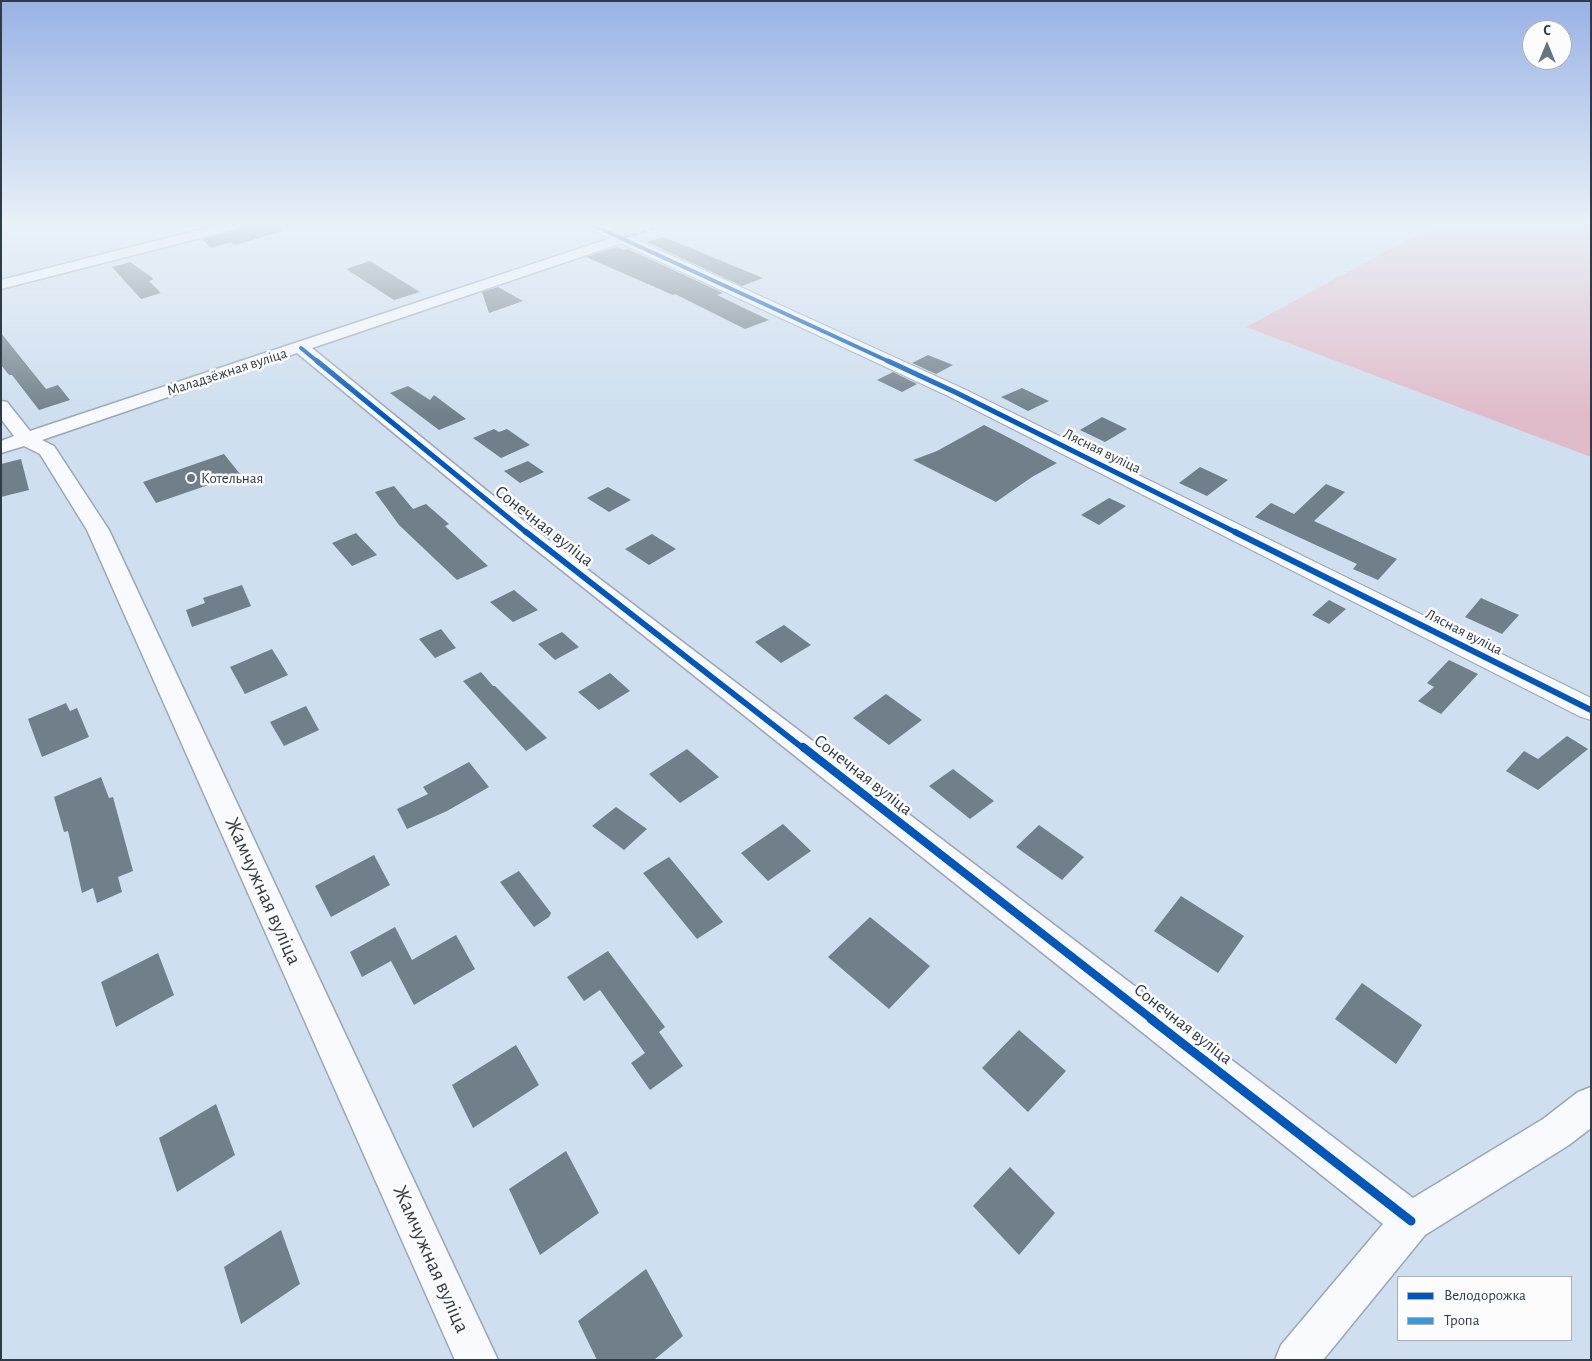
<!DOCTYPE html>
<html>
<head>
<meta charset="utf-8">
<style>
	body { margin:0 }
	#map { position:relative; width:1592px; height:1361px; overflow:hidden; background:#cfdfef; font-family:"Alegreya Sans",sans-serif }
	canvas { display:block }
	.frame { position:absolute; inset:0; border:2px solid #2f3b46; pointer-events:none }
	.legend { position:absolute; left:1397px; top:1276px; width:175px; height:65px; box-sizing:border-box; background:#fcfcfc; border:1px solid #aaafb3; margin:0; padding:6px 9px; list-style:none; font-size:15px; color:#2f3b46 }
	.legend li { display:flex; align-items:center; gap:10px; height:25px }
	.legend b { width:25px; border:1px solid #aaafb3 }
	.north { position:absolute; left:1522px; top:20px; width:50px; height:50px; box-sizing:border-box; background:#fcfcfc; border:1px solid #aaafb3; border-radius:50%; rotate:0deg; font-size:14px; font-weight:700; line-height:20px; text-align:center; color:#2f3b46 }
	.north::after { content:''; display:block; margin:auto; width:18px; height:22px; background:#677481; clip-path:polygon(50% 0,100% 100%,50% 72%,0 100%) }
</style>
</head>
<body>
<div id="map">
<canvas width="1592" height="1361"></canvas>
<div class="frame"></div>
<ul class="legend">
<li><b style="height:6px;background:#0057b8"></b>Велодорожка</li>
<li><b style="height:6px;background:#3d98db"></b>Тропа</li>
</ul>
<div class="north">С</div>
</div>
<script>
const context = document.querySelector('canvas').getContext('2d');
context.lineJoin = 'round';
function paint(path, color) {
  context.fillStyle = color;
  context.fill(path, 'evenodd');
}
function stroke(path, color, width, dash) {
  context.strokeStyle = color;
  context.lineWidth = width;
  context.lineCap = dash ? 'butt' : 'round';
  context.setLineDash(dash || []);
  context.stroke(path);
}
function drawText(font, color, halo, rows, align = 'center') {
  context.font = font + ' "Alegreya Sans",sans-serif';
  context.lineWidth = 5;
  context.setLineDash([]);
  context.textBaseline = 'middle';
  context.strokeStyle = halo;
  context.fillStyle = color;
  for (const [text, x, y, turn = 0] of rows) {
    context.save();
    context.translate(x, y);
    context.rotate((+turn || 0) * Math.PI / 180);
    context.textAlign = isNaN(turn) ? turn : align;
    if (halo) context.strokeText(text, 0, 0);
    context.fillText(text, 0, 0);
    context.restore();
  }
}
const green = new Path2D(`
	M1433,226H1591V457L1246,327Z`);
const building = new Path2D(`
	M239,226H282L283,231L235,245L231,242L211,248L202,239L235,231Z
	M664,237L763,278L742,286L647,242Z
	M617,247L624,250L628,249L723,293L717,295L769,320L745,329L675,294L673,295L586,257Z
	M370,261L420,292L394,300L346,269Z
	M130,262L154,279L149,281L161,293L141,299L112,267Z
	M498,287L523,301L489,313L482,292Z
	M1,333L46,389L58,385L70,400L39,410L12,375H9L1,365Z
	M928,355L953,365L936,374L912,363Z
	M893,372L917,384L902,392L877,380Z
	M408,386L430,400L434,395L466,419L439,430L390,393Z
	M1022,388L1049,401L1028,411L1001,397Z
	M1102,417L1127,429L1105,442L1080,430Z
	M984,425L996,431L1057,463L1032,477L996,502L913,460L937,451Z
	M494,429L499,432L507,429L530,445L501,458L473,438Z
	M224,454L240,474L156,503L143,482Z
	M21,459L29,490L1,497V464Z
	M528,461L544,472L520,483L504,471Z
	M1200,467L1228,480L1207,496L1179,483Z
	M1326,484L1345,492L1314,521L1397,559L1378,580L1353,569L1357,564L1255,517L1271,503L1294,514Z
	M394,486L413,509L426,504L449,524L445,526L488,566L457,580L399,525L375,492Z
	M608,487L631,500L609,512L587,498Z
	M1109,498L1126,506L1099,525L1081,515Z
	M356,533L377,555L352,566L332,543Z
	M652,534L676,549L649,565L625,549Z
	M242,585L251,606L192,627L186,610L205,603L203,598Z
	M514,590L538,610L513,622L490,602Z
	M1481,598L1519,615L1502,634L1465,617Z
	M1329,600L1346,609L1329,624L1312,615Z
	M784,625L811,645L781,663L755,642Z
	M441,629L456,648L435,658L419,639Z
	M562,632L579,647L555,660L538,644Z
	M272,649L288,675L245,694L230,667Z
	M1449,660L1478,674L1441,714L1418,701L1434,687L1427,683Z
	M481,672L493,686H495L547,738L526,751L463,681Z
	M610,673L630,691L599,710L578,692Z
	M886,694L922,720L889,745L853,718Z
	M66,703L70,711L77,708L89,737L42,757L28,719Z
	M306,706L319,730L284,746L270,722Z
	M1567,736L1588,749L1538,790L1506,771L1524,751L1538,759Z
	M687,749L719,777L680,803L649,774Z
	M469,762L489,787L447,811L407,829L397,809L428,794L423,787Z
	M953,769L994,801L970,819L929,786Z
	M101,777L109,798L113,797L133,871L118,877L122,892L97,903L93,888L82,893L68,831L64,832L54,797Z
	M616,807L647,829L624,850L592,826Z
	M783,824L811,851L768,881L741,853Z
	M1039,825L1084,857L1062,880L1016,847Z
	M374,855L390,885L331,917L315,886Z
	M669,857L723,922L697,939L643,873Z
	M519,871L551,913L549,917L534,927L500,882Z
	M1181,896L1244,936L1218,973L1154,931Z
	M870,917L930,966L889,1009L828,957Z
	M395,927L412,960L456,935L475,969L414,1005L391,961L362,977L350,952Z
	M608,951L665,1027L659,1032L683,1066L650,1090L631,1063L645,1053L600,990L584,1001L567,977Z
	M158,953L174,995L116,1027L101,982Z
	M1362,983L1422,1025L1396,1064L1335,1019Z
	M1019,1030L1066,1071L1028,1112L982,1068Z
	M516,1045L539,1085L473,1128L452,1085Z
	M216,1104L235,1155L177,1192L159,1138Z
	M566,1151L599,1213L540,1255L509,1189Z
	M1010,1167L1055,1213L1019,1255L973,1206Z
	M281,1230L300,1284L241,1324L224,1267Z
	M646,1269L683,1336L654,1360H597L578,1321Z`);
const street = new Path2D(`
	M214,226H237L235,229L1,289V280Z
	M623,234L630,238L628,241L312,348L529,525L1413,1198L1543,1119L1578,1092L1591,1087V1128L1569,1145L1425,1235L1323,1360H1275L1281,1345L1383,1224L515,533L297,353L42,440L54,446L109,530L498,1360H455L87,530L40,454L24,446L1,453V441L14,436L1,419V401L7,402L30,431Z`);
const secondary = new Path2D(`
	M588,226H607L964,389L1591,698V720L1581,717L950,397L590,229Z`);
const quiet = new Path2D(`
	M623,238L660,226`);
const cyclewayFar4 = new Path2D(`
	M595,226L890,362
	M301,348L318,362`);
const cyclewayFar3 = new Path2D(`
	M317,361L527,533
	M888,361L957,393L1237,533`);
const cyclewayFar2 = new Path2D(`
	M526,532L804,749
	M1235,532L1591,710`);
const cyclewayFar1 = new Path2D(`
	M803,747L1153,1020`);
const cycleway = new Path2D(`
	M1151,1019L1411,1221`);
const markers = [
	[191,478,5,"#677481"]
];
const farStreetnames = [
	["Маладзёжная вуліца",227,372,-18],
	["Лясная вуліца",1102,451,26],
	["Лясная вуліца",1464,632,27]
];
const farPoinames = [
	["Котельная",201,478]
];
const streetNames = [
	["Сонечная вуліца",544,526,38],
	["Сонечная вуліца",863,775,38],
	["Сонечная вуліца",1183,1024,38]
];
const nearStreetnames = [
	["Жамчужная вуліца",263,891,66],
	["Жамчужная вуліца",431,1259,66]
];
paint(green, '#e0bbc9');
paint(building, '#707f89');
stroke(street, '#9ba7b4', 3);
stroke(secondary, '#9ba7b4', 2);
paint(street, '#f8fafd');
paint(secondary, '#f8fafd');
stroke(quiet, '#3d98db', 3, [6, 3]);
stroke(cyclewayFar4, '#0057b8', 4);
stroke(cyclewayFar3, '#0057b8', 5);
stroke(cyclewayFar2, '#0057b8', 6);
stroke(cyclewayFar1, '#0057b8', 8);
stroke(cycleway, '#0057b8', 9);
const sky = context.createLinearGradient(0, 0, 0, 416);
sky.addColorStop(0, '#99b2e5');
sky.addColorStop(0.54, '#e9f1f8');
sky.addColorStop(1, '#e9f1f800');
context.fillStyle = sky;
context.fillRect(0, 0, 1592, 416);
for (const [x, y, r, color] of markers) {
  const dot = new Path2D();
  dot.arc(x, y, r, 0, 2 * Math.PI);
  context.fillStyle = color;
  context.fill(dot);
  stroke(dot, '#fcfcfc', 2);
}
drawText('15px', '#2f3b46', '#fcfcfc', farStreetnames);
drawText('15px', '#2f3b46', '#fcfcfc', farPoinames, 'left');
drawText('18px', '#2f3b46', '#fcfcfc', streetNames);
drawText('21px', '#2f3b46', '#fcfcfc', nearStreetnames);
</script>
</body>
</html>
